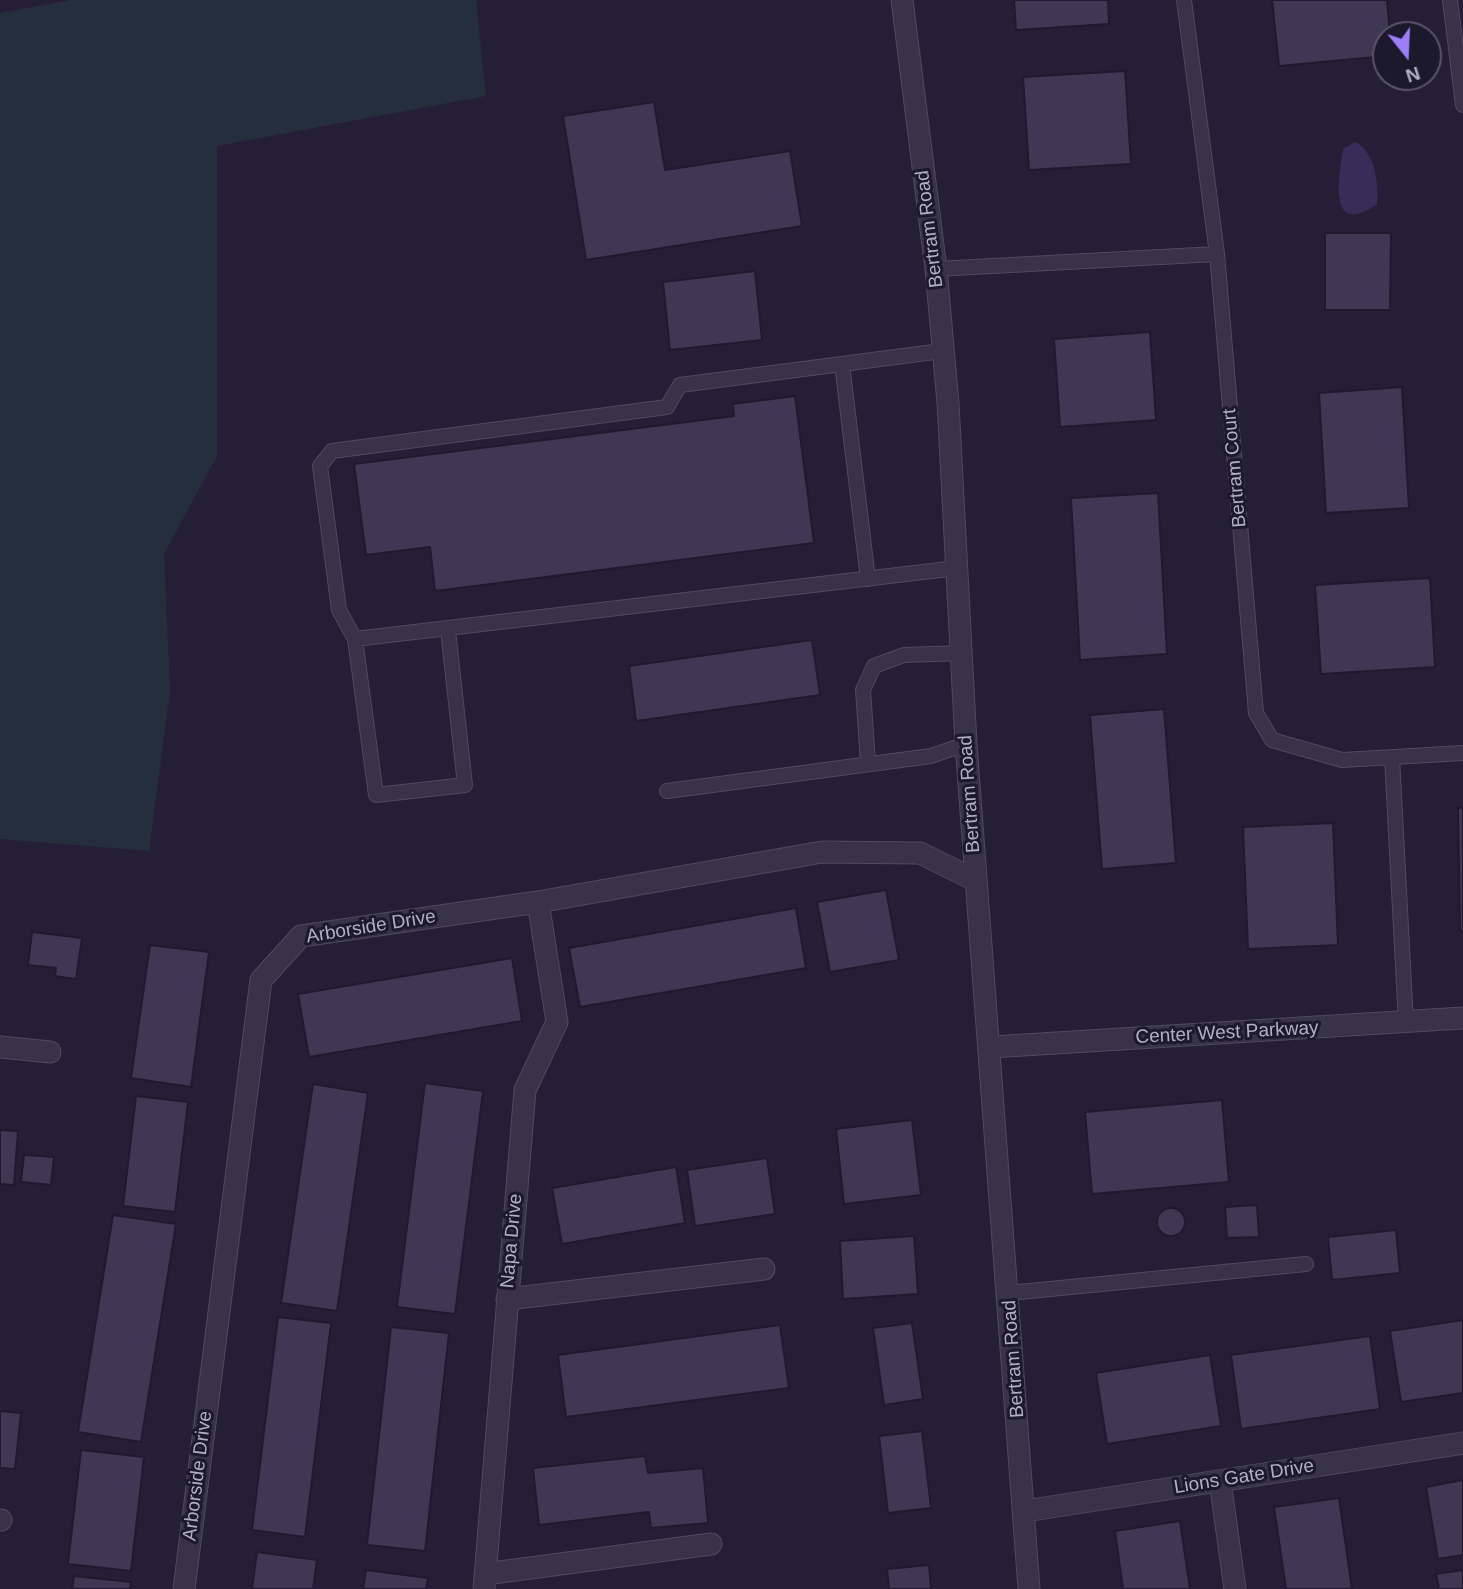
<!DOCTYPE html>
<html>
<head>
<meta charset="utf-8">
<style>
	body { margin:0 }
	#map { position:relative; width:1463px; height:1589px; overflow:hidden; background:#241f37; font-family:Helvetica,sans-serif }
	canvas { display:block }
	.north { position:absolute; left:1372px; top:21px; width:70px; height:70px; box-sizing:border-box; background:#1d192c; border:2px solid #595469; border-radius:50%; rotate:162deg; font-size:19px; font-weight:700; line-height:28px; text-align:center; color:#b3adc5 }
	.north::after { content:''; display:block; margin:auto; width:24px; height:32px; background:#9d7df9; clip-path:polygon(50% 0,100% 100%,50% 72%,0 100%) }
</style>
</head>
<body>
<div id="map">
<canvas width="1463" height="1589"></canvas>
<div class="north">N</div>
</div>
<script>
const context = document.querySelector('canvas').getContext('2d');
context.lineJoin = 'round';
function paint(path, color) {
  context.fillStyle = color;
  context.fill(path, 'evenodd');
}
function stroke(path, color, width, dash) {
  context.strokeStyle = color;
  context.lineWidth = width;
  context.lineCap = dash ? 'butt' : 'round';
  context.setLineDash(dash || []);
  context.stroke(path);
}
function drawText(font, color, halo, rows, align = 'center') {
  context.font = font + ' Helvetica,sans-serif';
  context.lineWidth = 6;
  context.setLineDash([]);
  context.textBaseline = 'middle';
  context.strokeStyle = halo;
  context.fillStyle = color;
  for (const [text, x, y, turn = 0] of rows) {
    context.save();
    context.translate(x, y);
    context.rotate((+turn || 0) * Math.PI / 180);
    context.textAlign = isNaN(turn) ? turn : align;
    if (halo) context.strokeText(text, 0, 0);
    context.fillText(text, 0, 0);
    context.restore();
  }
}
const green = new Path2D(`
	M71,0H476L486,96L217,146V456L164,554L170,691L149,851L0,839V13Z`);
const water = new Path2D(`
	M1355,142C1375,151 1379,184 1377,204C1327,239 1339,175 1343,149Z`);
const building = new Path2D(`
	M1014,0H1108L1109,24L1016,30Z
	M1272,0H1387L1390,35H1386V56L1279,66Z
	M1125,71L1131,164L1029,170L1023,77Z
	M654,102L665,170L790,151L802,226L586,260L563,116Z
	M1325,233H1391L1390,310H1325Z
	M755,271L762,340L670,350L663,282Z
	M1150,332L1156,420L1060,427L1054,339Z
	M1402,387L1409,508L1326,513L1319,393Z
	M795,396L814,543L435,591L430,547L366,555L354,464L734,416L733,404Z
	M1158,493L1167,654L1080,660L1071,498Z
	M1430,578L1435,667L1321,674L1315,585Z
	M812,640L820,695L636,721L629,666Z
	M1164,709L1176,863L1102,869L1090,715Z
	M1458,808H1463V931H1460Z
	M1333,823L1338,945L1248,949L1243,827Z
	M886,890L899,960L830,972L817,902Z
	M796,908L806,968L580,1007L569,948Z
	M32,932L82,938L76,979L55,976L56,968L28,965Z
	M150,945L209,952L191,1087L131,1078Z
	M512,958L522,1021L309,1057L298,994Z
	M425,1083L483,1091L455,1314L397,1307Z
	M313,1084L368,1093L337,1311L281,1303Z
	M136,1096L188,1102L175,1212L123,1206Z
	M1222,1100L1229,1182L1092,1194L1085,1112Z
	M912,1120L921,1195L844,1204L836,1129Z
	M0,1130L18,1131L14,1185L0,1184Z
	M24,1155L54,1157L51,1185L21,1182Z
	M767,1158L775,1214L695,1226L687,1170Z
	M676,1167L685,1223L562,1244L552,1188Z
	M1257,1205L1259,1237L1227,1238L1225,1207Z
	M1157 1222a14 14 0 1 1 28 0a14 14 0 1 1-28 0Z
	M113,1215L176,1224L141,1442L78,1432Z
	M1396,1230L1400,1273L1332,1280L1328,1237Z
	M914,1236L918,1294L843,1299L840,1241Z
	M278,1317L331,1323L305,1537L252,1530Z
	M1463,1320V1393L1401,1402L1390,1331Z
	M912,1323L923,1399L884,1405L873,1328Z
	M780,1325L789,1388L566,1417L558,1355Z
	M391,1327L449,1333L425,1551L367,1545Z
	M1370,1336L1380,1409L1241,1429L1231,1355Z
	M1210,1355L1221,1426L1107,1444L1096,1373Z
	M0,1411L21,1413L15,1469L0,1468Z
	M922,1431L931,1508L888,1513L879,1436Z
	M81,1450L144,1457L131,1571L68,1564Z
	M645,1456L648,1473L703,1468L708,1523L651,1528L649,1512L539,1525L533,1468Z
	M1463,1480V1555L1438,1559L1426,1487Z
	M1339,1498L1352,1589H1286L1274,1507Z
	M1180,1521L1190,1589H1123L1115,1531Z
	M257,1552L317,1560L313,1589H252Z
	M929,1565L931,1589H889L887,1569Z
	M366,1570L428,1578L426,1589H363Z
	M1463,1570V1589H1439L1436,1574Z
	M74,1576L131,1582L130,1589H72Z`);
const lane = new Path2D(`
	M1184,0L1217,254L1256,713L1272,740L1342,760L1463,753
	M1450,0L1463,105
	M936,269L1217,254
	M842,364L868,579
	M448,630L465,785L376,795L355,639L339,610L320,466L332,451L667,407L680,385L942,351
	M355,639L957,568
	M1392,757L1406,1023
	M868,763L863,690L874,666L904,655L962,653
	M667,791L931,756L966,744
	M1009,1293L1306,1264`);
const street = new Path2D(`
	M902,0L936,269L948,403L966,744L1029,1589
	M0,1047L50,1052
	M991,1047L1463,1018
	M507,1299L764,1269
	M1220,1481L1235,1589
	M1025,1511L1463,1443
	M0,1520H1
	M485,1574L711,1544
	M184,1589L261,980L301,936L538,902L822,852L920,853L975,880
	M484,1589L525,1090L557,1022L538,902`);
const streetNames = [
	["Bertram Road",930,229,-97],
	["Bertram Court",1235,468,-95],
	["Bertram Road",970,794,-94],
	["Arborside Drive",371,927,-9],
	["Center West Parkway",1227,1033,-3],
	["Napa Drive",512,1241,-85],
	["Bertram Road",1014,1359,-94],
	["Arborside Drive",198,1476,-83],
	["Lions Gate Drive",1244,1477,-9]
];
paint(green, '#252e3d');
paint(water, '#372d58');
paint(building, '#3e3855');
stroke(building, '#1f1a2e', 2);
stroke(lane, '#504a60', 16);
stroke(street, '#504a60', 23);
stroke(lane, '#383348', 14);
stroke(street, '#383348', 21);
drawText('19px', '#b3adc5', '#1d192c', streetNames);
</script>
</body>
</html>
